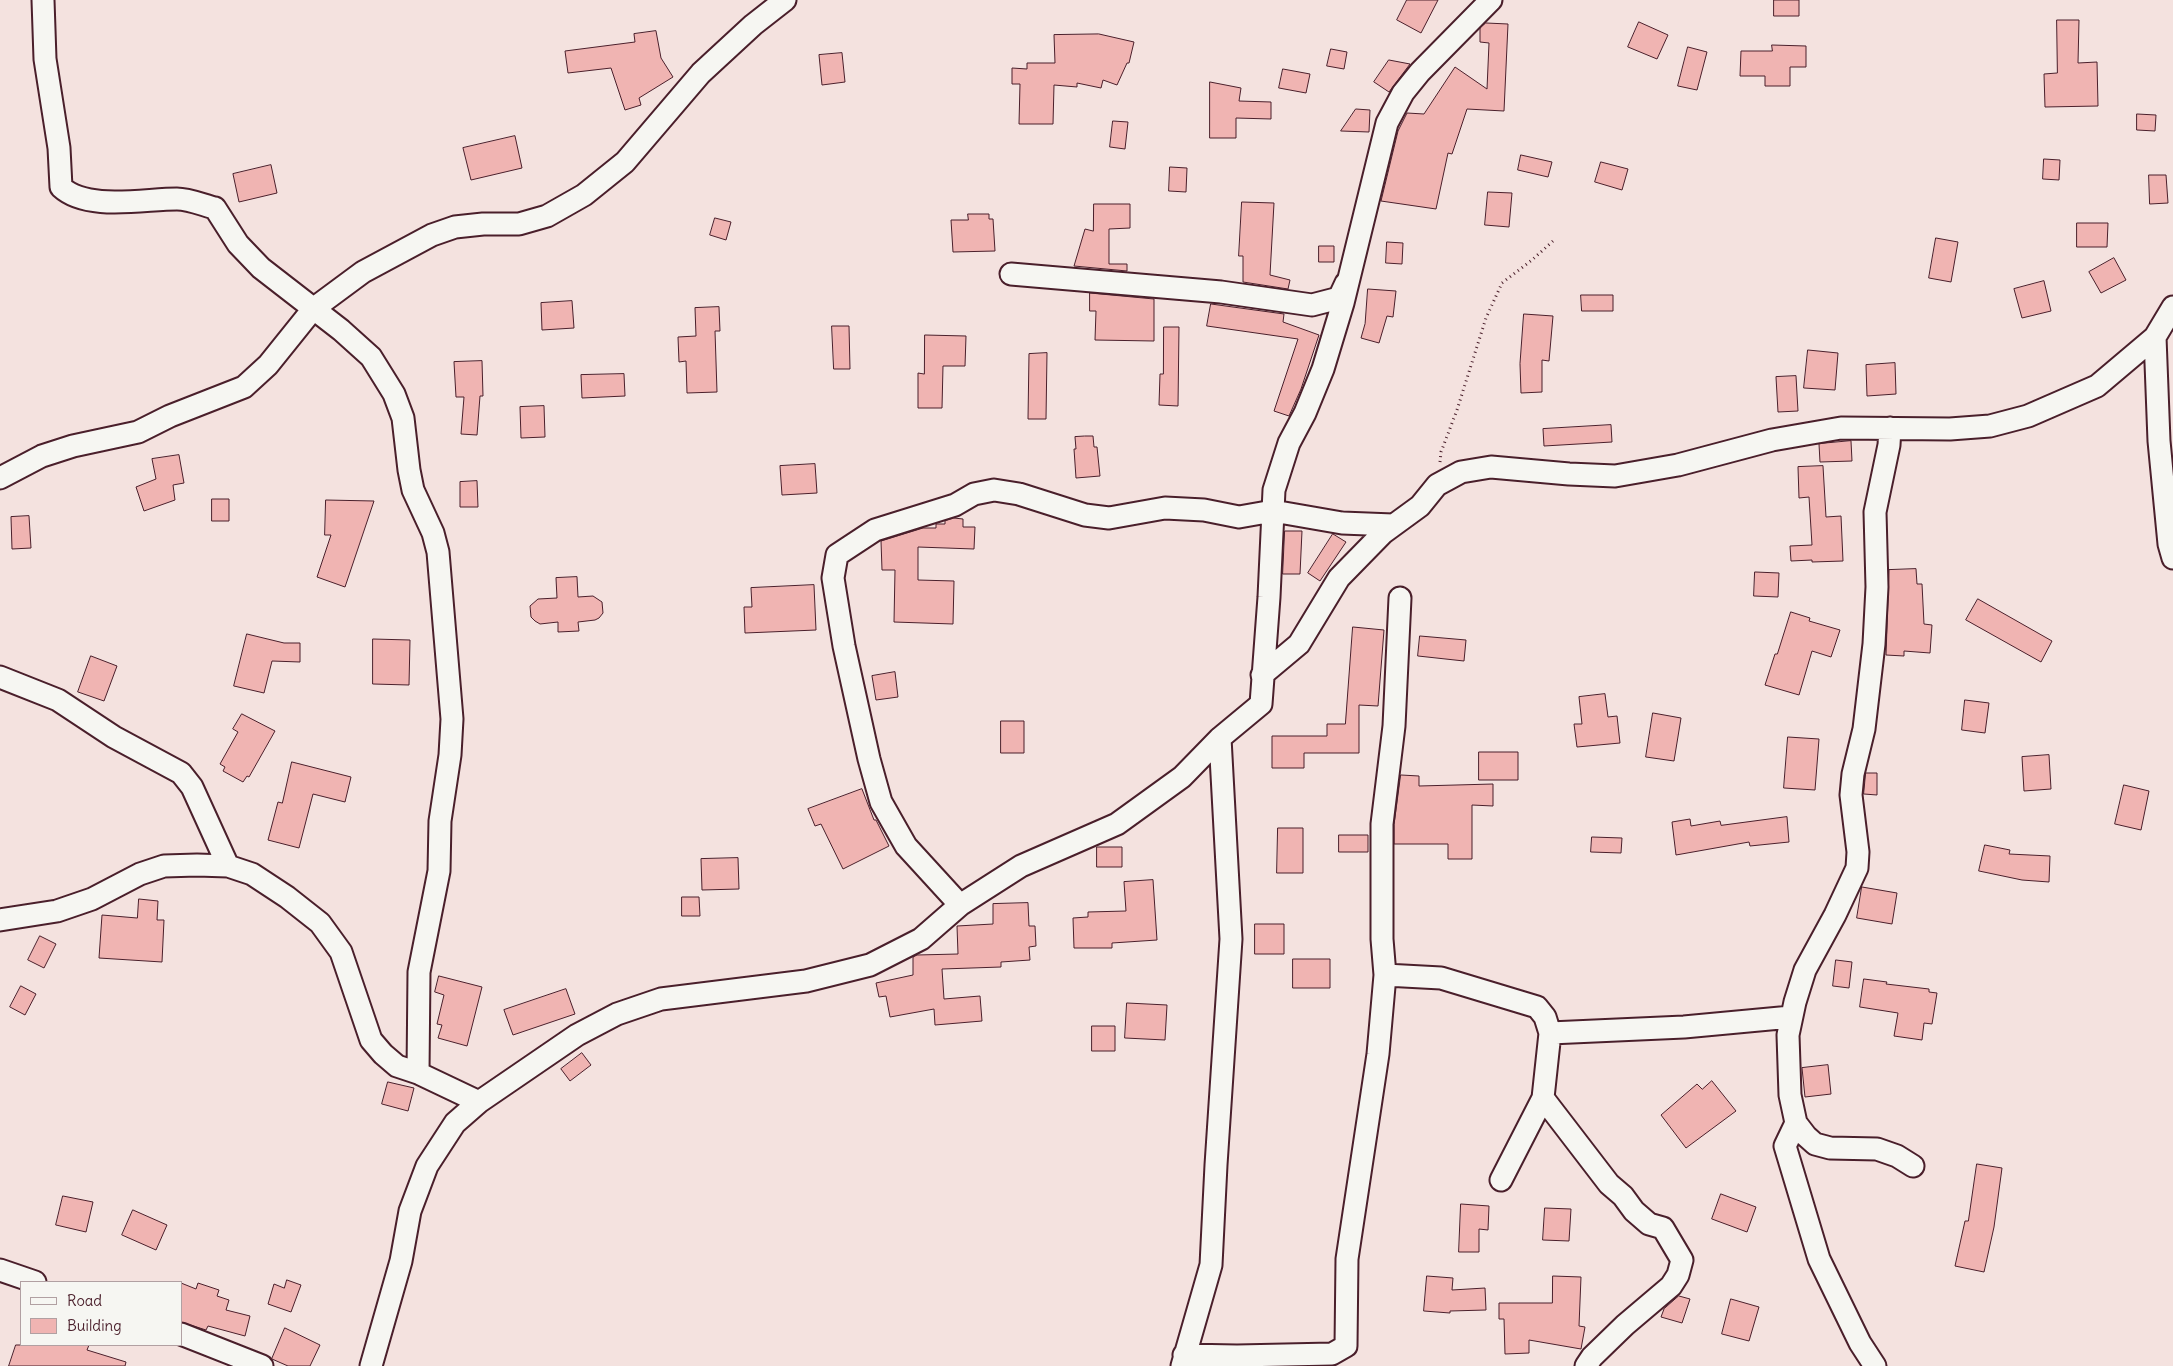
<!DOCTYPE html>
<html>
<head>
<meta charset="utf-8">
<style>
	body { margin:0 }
	#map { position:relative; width:2173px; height:1366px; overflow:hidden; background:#f4e2df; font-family:Delius,sans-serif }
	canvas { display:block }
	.legend { position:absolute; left:20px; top:1281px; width:162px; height:65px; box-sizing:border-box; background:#f6f6f2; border:1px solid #b1a0a2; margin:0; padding:6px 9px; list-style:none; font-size:15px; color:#4a1f2b }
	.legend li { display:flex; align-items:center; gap:10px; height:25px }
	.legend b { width:25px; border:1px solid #b1a0a2 }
</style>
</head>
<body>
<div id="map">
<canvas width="2173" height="1366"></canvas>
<ul class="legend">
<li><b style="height:6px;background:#f6f6f2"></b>Road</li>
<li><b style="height:14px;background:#f0b4b2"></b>Building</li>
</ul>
</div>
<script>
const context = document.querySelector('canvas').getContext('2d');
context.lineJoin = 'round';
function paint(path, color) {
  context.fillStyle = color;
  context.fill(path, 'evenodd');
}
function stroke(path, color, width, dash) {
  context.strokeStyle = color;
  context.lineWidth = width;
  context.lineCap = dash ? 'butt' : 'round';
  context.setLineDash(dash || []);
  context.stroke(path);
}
const building = new Path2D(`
	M1407,0H1438L1421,33L1397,20Z
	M1774,0H1799V16H1774Z
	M2057,20H2079L2078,63L2097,62L2098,106L2045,107L2044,74L2057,73Z
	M1639,22L1668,35L1657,59L1628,47Z
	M1486,23L1508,24L1504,111L1467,109L1452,154L1448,153L1436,209L1381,201L1398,131L1407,113L1424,114L1455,67L1487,89L1489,43L1480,42V28Z
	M656,31L661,58L673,77L639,98L641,105L625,110L611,68L568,73L565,51L635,42L634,34Z
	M1099,34L1134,42L1129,63H1127L1117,85L1103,80L1101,88L1077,83V87L1054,85L1053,124H1019L1020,84H1012V68L1027,69V63H1055L1054,35Z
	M1772,45L1806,46V67H1790V86H1765V76H1740L1741,51H1772Z
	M1688,47L1707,52L1697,90L1678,86Z
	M1331,49L1347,52L1344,69L1327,66Z
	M842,53L845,82L822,85L819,55Z
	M1389,60L1410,64L1389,92L1374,82Z
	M1283,69L1310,74L1306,93L1279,88Z
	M1210,82L1241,88L1239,101L1271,102V119L1236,118V138H1210Z
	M1356,109L1370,110L1369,132L1341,131Z
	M2137,114L2156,115L2155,131L2137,130Z
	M1113,121L1128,122L1125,149L1110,147Z
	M515,136L522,168L471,180L463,148Z
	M1521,155L1552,162L1548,177L1518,170Z
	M2044,159L2060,160L2059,180L2043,179Z
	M1601,162L1628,169L1622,190L1595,182Z
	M271,165L277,193L239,202L233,174Z
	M1170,167L1187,168L1186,192L1169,191Z
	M2149,175H2166L2168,203L2150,204Z
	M1488,192L1512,193L1509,227L1485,225Z
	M1242,202L1274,203L1270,275L1290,280L1288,289L1243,282V256H1239Z
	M1094,204H1130V228L1109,229V264H1127V271L1074,266L1085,229L1093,231Z
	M968,214H989V219H993L995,251L953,252L951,220H968Z
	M715,218L731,222L726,240L710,235Z
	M2077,223H2108L2107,247H2077Z
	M1936,238L1958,242L1951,282L1929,278Z
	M1387,242L1403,243L1402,264L1386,263Z
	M1319,246H1334V262H1319Z
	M2114,258L2126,280L2101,293L2089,272Z
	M2044,281L2051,311L2022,318L2014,289Z
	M1368,289L1396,291L1393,317L1387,316L1379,343L1361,338L1365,324Z
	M1090,293L1154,299V341L1095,340L1096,311H1090Z
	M1581,295H1613V311H1582Z
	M572,301L574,328L542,330L541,303Z
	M1211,304L1284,314L1283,322L1319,335L1301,389L1289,416L1274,411L1298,339L1207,326Z
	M719,307L720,331H715L717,392L687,393L686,361L679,362L678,337L696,336L695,308Z
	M1524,314L1553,316L1549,361L1542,360V392L1521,393L1520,364Z
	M832,326H849L850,369H834Z
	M1164,327H1179L1178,406L1159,405L1160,374H1163Z
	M925,335L966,336L965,366H943L942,408H918V373L924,374Z
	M1808,350L1838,353L1835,390L1804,388Z
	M1047,353L1046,419H1028L1029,354Z
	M482,361L483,396H480L477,435L461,434L464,397H456L454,362Z
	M1895,363L1896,394L1867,396L1866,365Z
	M624,374L625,396L582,398L581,375Z
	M1796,376L1798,411L1778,412L1776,377Z
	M544,406L545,437L521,438L520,407Z
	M1611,425L1612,442L1544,446L1543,429Z
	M1085,436H1093L1094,447H1097L1100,476L1076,478L1074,449H1076L1075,437Z
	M1851,441L1852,461L1820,462L1819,444Z
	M179,455L184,483L173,485L175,500L144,511L136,487L156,479L152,459Z
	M815,464L817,493L782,495L780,466Z
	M1823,466L1826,517L1841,516L1843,561L1812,562V560L1791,561L1790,546L1812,545L1809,497L1799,498L1798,467Z
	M477,481L478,507H460V482Z
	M212,499H229V521H212Z
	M326,500L374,501L345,587L317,577L331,535H325Z
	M29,516L31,548L12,549L11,517Z
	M954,518L963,519V527H975L974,549L918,547V580L954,581L953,624L894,622L895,570H882L881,541L923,528H936V524H945V521Z
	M1285,531H1302L1300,574H1283Z
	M1333,534L1346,542L1320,581L1308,573Z
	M1916,569L1917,584H1922L1924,624L1932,625L1930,653L1904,651V656L1886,655L1889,570Z
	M1755,572L1779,573L1778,597L1754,596Z
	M577,577L578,597L593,596L602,602L603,613L599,618L595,620L578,622L579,631L558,632V622L540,624L535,621L531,617L530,606L538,599L557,598L556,578Z
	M814,585L816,630L745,633L744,607H752L751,588Z
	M1978,599L2052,641L2041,662L1966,620Z
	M1791,612L1810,618L1809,621L1840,630L1831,657L1812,651L1799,695L1765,685L1775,654H1777Z
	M1353,627L1384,630L1378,706L1359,705V753H1304V768H1272V736H1327V724H1345Z
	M247,634L284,643H300V662L272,661L264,693L234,686Z
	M1420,636L1466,640L1464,661L1418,656Z
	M373,639L410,640L409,685L373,684Z
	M91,656L117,666L104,701L78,692Z
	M895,672L898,697L876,700L872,676Z
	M1605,694L1608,717L1617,716L1620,743L1577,747L1574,724H1582L1579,697Z
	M1965,700L1989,703L1985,733L1962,730Z
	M1653,713L1681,718L1674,761L1646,757Z
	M242,714L275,731L249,777L247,776L243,782L223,771L225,767L220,764L238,732L233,729Z
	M1001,721H1024V753H1001Z
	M1788,737L1819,739L1815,790L1784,788Z
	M1479,752H1518V780H1479Z
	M2049,755L2051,789L2024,791L2022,757Z
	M292,762L351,777L345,802L313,794L299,848L268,840L278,802L282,803Z
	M1866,773H1877V795L1864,794Z
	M1401,775L1419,776V786L1493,784V806L1472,805V859H1448V844H1394V825Z
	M2124,785L2149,791L2141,830L2115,824Z
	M862,789L874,820H876L889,846L843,869L821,824L815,826L808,809Z
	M1787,817L1789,842L1750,846L1749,842L1676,855L1672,822L1690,819L1691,826L1720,821L1721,825Z
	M1278,828H1303V873H1277Z
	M1339,835H1368V852H1339Z
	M1592,837L1622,838L1621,853L1591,852Z
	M1985,845L2010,850L2009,854L2050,856L2049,882L2022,880L1979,871Z
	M1097,847H1122V867H1097Z
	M738,858L739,889L702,890L701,859Z
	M1153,880L1157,940L1112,943V948H1074L1073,918L1088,917V912L1126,911L1124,882Z
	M1862,887L1897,893L1892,924L1857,918Z
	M682,897H699L700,916H682Z
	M139,899L158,901L157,920H164L162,962L99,958L102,915L137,918Z
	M1028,903L1029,926H1035L1036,946L1029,947L1030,960L1001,962V967L942,969L944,999L980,996L982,1021L935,1025L934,1009L890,1017L886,996L879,997L876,983L913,975V957L917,955L958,954L957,926L993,924V904Z
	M1255,924H1284V954H1255Z
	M40,936L56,944L44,968L28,960Z
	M1293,959H1330V988H1293Z
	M1836,960L1852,962L1849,988L1833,986Z
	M439,976L482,987L467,1046L438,1038L442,1025L437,1024L444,995L435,992Z
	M1864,979L1887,982L1886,984L1929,989V992L1937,993L1932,1024L1924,1023L1922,1040L1894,1036L1898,1013L1860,1007Z
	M21,986L36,994L25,1015L10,1007Z
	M566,989L575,1014L513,1035L504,1010Z
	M1127,1003L1167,1005L1165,1040L1125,1038Z
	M1092,1026H1115V1051H1092Z
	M582,1053L591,1065L570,1081L561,1069Z
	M1828,1065L1831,1094L1805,1097L1802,1068Z
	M1712,1081L1736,1111L1686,1148L1661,1115L1697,1084L1702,1089Z
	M388,1082L414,1088L408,1111L382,1104Z
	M1977,1164L2002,1168L1994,1227L1984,1272L1955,1266L1965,1221H1968Z
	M1721,1194L1756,1207L1747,1232L1712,1219Z
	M63,1196L93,1202L86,1232L56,1225Z
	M1461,1204L1489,1206L1488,1230L1479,1229V1252H1459Z
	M1545,1208L1571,1209L1569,1241L1543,1240Z
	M133,1210L167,1225L156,1250L122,1235Z
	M1427,1276L1453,1278L1452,1290L1485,1288L1486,1310L1450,1311V1313L1424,1311Z
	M1553,1276L1581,1277L1579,1326L1585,1327L1581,1349L1529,1340V1353L1505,1354L1504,1319H1499V1303H1552Z
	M287,1280L301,1285L291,1312L268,1304L274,1284L284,1288Z
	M181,1283L196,1289L198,1283L219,1290L217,1296L229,1300L226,1310L250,1316L245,1336L208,1326L206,1330L181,1322Z
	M1679,1296L1690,1299L1682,1323L1661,1317L1664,1309Z
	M1731,1299L1759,1307L1749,1341L1722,1334Z
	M285,1328L320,1345L310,1366H288L272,1359Z
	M16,1345H89L87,1350L126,1362L125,1366H9Z`);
const path = new Path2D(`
	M1440,462L1441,452L1457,410L1486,318L1502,283L1532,260L1553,241`);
const minor = new Path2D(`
	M43,0L45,59L59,148L61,187C87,211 143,199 177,199C189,199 203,205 215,208L238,244L261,268L341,330L371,357L394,394L403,418L409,470L413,490L433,533L438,552L452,719L450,755L440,821L439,871L419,972L418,1073
	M1011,274L1221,292L1312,305L1339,298L1346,283
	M2155,337L2159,441L2169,544L2173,558
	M1890,428L1889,445L1875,512L1877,587L1874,644L1864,729L1853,774L1851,795L1858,852L1857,868L1835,915L1805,970L1795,1002L1788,1035L1790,1095L1796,1123L1806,1136L1815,1144L1830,1148L1877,1149L1897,1156L1913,1166
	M0,478L42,456L73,446L138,432L170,416L244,387L268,365L313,309L363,272L432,235L455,227L483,224H519L547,216L584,195L625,162L701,73L753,25L785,0
	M1262,675L1299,644L1339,578L1383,533L1420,506L1437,485L1461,472L1491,467L1569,474L1615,476L1678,465L1772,440L1841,428L1950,429L1990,426L2028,416L2097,386L2155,337L2173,307
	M0,677L58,700L114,737L181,773L192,787L228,866
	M960,905L906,846L881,802L869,759L844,646L833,578L837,555L875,530L955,505L974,494L994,490L1019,494L1085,515L1109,518L1165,508L1204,510L1239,517L1273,511L1342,523L1393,525
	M0,920L57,911L92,899L140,874L164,866L197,865L228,866L252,874L287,897L320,923L341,952L371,1040L383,1054L397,1066L418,1073L479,1102
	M1385,975L1441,978L1537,1007L1545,1017L1550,1033L1543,1098L1501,1180
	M1550,1033L1684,1027L1791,1017
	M1543,1098L1609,1184L1623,1196L1634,1211L1649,1224L1663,1228L1682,1260L1678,1275L1671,1286L1625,1325L1592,1357L1586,1366
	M1796,1123L1785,1146L1819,1259L1860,1343L1875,1366
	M0,1270L35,1282
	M181,1334L262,1366
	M371,1366L401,1261L410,1211L427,1166L455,1123L479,1102L577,1035L617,1014L661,999L806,981L870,965L921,939L960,905L1021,866L1117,824L1182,777L1220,738L1261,704L1269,597L1274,490L1289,443L1305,413L1323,369L1343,303L1387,123L1403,93L1420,72L1491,0
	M1182,1366L1211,1265L1216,1165L1231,939L1220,738
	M1189,1366L1184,1355L1237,1356L1332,1354L1346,1346L1347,1259L1378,1054L1385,975L1382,939V824L1394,726L1400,598`);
paint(building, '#f0b4b2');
stroke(building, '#4a1f2b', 1);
stroke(minor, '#4a1f2b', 25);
stroke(path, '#4a1f2b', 3, [1, 4]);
stroke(minor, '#f6f6f2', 21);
</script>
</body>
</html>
